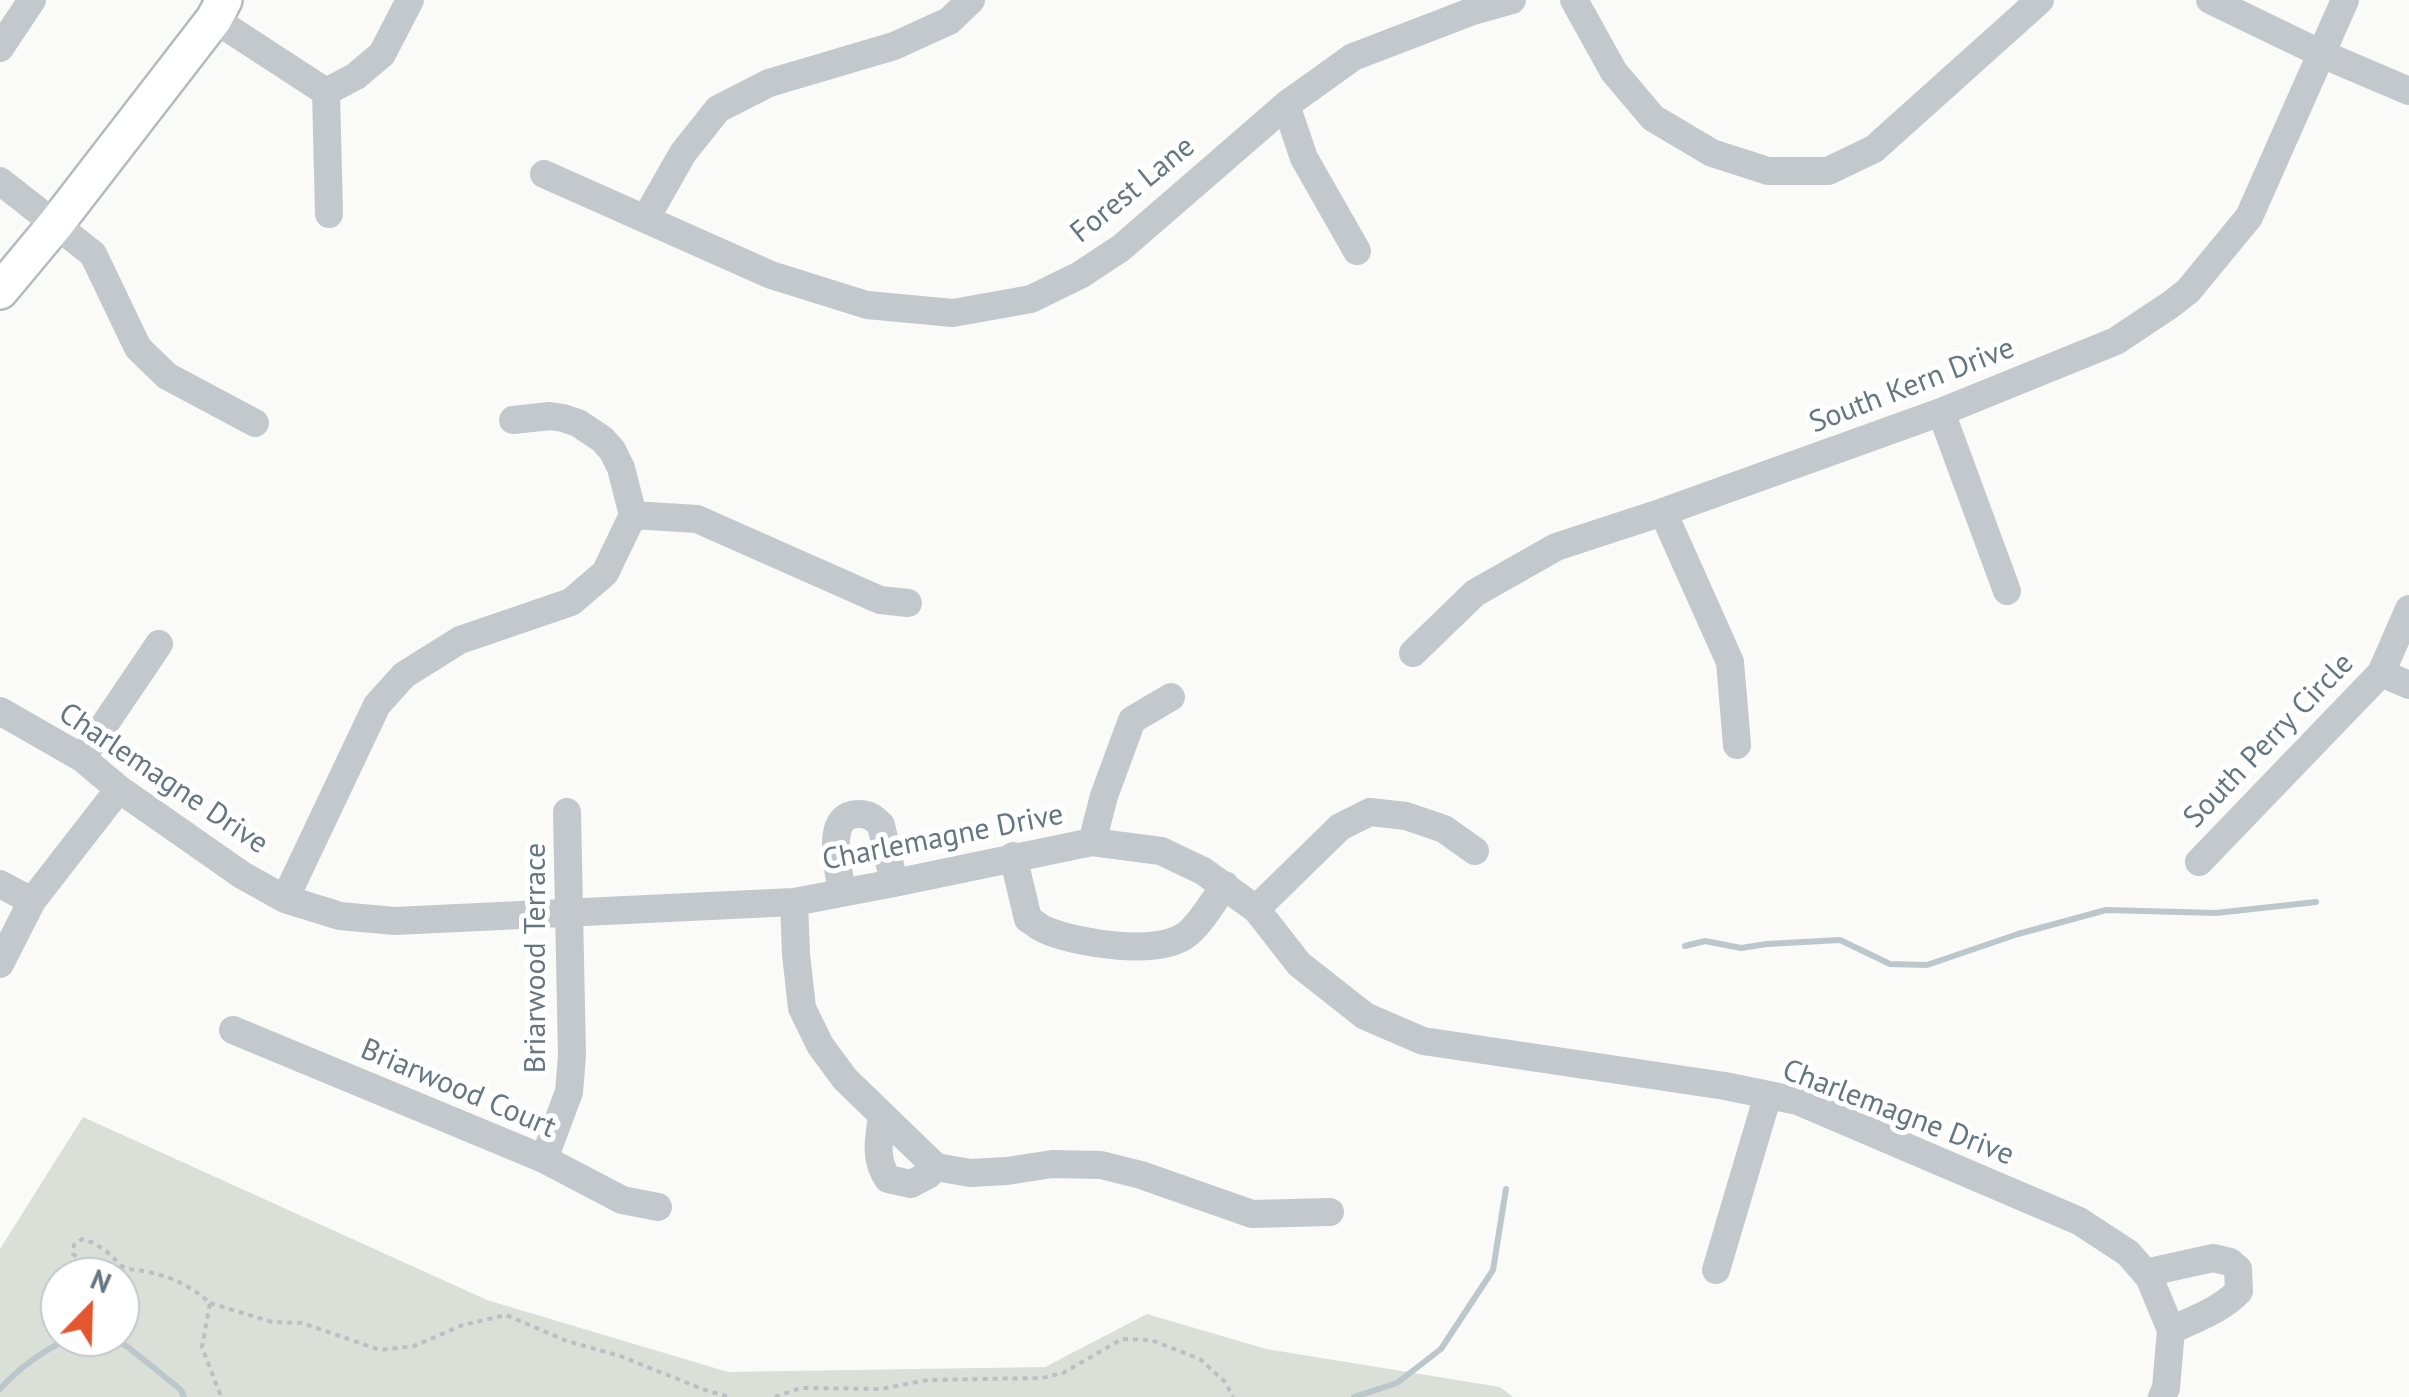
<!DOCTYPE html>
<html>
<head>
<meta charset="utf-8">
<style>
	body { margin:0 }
	#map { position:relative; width:2409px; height:1397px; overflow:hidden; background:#fafaf8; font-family:"PT Sans",sans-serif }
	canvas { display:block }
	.north { position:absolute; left:40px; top:1257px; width:100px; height:100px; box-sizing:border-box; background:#fff; border:2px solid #c1c8cd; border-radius:50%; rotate:23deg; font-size:28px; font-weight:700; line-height:40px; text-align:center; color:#657683 }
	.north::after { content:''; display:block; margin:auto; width:35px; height:45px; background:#e4572e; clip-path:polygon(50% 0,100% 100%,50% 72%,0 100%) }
</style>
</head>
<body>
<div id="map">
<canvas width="2409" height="1397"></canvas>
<div class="north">N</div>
</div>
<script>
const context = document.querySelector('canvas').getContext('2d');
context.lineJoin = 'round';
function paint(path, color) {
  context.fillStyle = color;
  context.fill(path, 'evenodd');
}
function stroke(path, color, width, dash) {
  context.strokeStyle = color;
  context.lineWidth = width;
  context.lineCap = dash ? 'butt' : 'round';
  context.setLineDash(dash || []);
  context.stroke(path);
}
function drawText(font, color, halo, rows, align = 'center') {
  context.font = font + ' "PT Sans",sans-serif';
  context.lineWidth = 10;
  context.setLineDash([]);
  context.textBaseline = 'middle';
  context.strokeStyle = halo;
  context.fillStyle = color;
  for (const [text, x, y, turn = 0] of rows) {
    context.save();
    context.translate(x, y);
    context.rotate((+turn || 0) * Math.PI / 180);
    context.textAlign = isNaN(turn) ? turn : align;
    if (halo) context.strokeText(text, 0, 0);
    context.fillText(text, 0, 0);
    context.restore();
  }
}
const green = new Path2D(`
	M83,1117L487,1300L728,1372L1045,1367L1147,1314L1266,1349L1500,1387L1513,1397H0V1249ZM60,1277H120V1337H60Z`);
const stream = new Path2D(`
	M1685,946L1705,941L1741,948L1767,944L1840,940L1890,964L1927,965L2018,934L2106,910L2216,913L2316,902
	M110,1337L128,1347L181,1390L184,1397
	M0,1389C19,1368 47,1347 74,1337
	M1354,1397L1397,1383L1441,1349L1493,1270L1506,1189`);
const path = new Path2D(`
	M124,1268L106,1251L94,1243L82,1239L74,1245L73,1254C95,1271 122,1266 148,1272C173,1277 192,1287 210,1303L202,1347L220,1394L219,1397
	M210,1303L272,1322L302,1323L380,1350L414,1346L463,1325L506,1315L567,1341L620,1356L705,1390L729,1397
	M775,1397L801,1388L880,1389L928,1380L1042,1378L1063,1373L1122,1339L1151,1340L1200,1359L1225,1382L1233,1397`);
const minor = new Path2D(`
	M1574,0L1614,72L1653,118L1712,153L1768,171H1828L1874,149L2040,0
	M2210,0L2322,54L2409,91
	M214,19L326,92
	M0,48L32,0
	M326,92L356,76L382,54L410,0
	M326,92L329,214
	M1286,105L1304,158L1357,251
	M544,174L771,275L867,305L953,313L1031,299L1080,275L1121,248L1286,105L1353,57L1473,11L1512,0
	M0,181L93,254L138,348L167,376L255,423
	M646,218L683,153L718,109L769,83L894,46L949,21L971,0
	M1941,412L2007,591
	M1663,512L1730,662L1737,745
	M633,515L697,519L880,600L908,603
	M1413,653L1475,593L1556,547L1663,512L1941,412L2116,341L2170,305L2188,291L2249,217L2345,0
	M2381,673L2409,685
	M0,711L82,758L119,789L242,875L285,899L340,916L395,921L794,902L894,883L1092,842L1161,851L1203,871L1256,909L1299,964L1365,1016L1423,1041L1725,1086L1798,1101L2079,1221L2128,1253L2149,1277L2171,1330L2166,1388L2162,1397
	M82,758L159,644
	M1092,842L1104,796L1132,720L1171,697
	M1013,856L1028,919C1035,923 1041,929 1048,931C1080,944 1158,956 1186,935C1198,927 1216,898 1225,885
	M2199,862L2381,673L2409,609
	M0,884L32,901
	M842,892C839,871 823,813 859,814C869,814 874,818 881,825L894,883
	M285,899L377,705L404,675L460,640L571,602L605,573L633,515L621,468L612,450L602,439L578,423L563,418L550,416L513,420
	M794,902L796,954L802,1008L820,1045L845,1079L936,1167L970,1173L1007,1171L1052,1164L1101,1165L1141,1175L1252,1214L1330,1212
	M1256,909L1340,827L1370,812L1406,816L1444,829L1475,851
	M0,964L32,901L119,789
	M233,1030L544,1159L622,1200L658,1207
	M882,1116C879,1139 874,1159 888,1179L911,1184L928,1175L936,1167
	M544,1159L569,1092L572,1056L567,812
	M1716,1270L1768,1095
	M2145,1273L2213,1258L2230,1262L2238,1269L2239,1291C2221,1310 2195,1319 2171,1330`);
const major = new Path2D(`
	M0,291L55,225L214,19L224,0`);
const streetNames = [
	["Forest Lane",1133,190,-39],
	["South Kern Drive",1912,386,-21],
	["South Perry Circle",2269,741,-46],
	["Charlemagne Drive",163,779,34],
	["Charlemagne Drive",943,838,-11],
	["Briarwood Terrace",536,958,-90],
	["Briarwood Court",458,1089,23],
	["Charlemagne Drive",1898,1113,21]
];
paint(green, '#dadfd7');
stroke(stream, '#bbc7cb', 6);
stroke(major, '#b5babe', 40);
stroke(path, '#bbbfc2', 4, [5, 5]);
stroke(minor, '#c3c8cc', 28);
stroke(major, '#fff', 35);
drawText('30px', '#657683', '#fff', streetNames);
</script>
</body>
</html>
